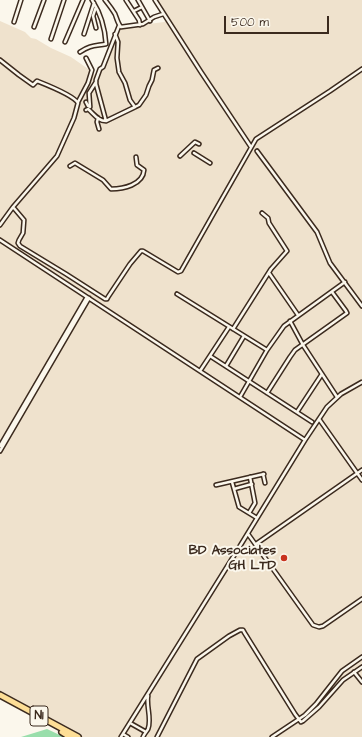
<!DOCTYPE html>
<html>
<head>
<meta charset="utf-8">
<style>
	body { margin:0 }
	#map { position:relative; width:362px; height:737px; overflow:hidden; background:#fbf7ec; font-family:"Architects Daughter",sans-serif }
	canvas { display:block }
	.scale { position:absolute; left:224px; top:16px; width:105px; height:18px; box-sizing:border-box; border:2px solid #3b2a1e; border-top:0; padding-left:5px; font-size:12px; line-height:14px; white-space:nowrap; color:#3b2a1e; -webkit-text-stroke:3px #fbf7ec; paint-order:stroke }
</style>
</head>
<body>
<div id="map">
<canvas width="362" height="737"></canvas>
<div class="scale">500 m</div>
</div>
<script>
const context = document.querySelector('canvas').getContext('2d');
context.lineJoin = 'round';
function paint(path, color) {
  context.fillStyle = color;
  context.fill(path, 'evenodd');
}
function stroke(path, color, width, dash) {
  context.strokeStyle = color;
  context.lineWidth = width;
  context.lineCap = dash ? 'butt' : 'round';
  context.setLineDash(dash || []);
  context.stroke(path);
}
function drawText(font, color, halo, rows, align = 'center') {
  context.font = font + ' "Architects Daughter",sans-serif';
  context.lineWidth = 4;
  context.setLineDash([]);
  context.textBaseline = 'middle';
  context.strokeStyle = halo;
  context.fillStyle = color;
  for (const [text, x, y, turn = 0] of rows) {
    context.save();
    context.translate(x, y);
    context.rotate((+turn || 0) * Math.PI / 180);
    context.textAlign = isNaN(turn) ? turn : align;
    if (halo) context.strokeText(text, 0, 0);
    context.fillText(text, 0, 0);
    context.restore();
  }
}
const built = new Path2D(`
	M155,0H362V737H81L0,694V21L25,32L31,38L36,39L51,48L71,57L91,71L90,73L96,75L118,28L164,22L168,20Z`);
const green = new Path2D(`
	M47,729L64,737H21Z`);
const minor = new Path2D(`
	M105,0C109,5 112,9 115,14C117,19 118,24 121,27L143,24L154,17L163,14
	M126,0L139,20L140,25
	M138,0L150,21
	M155,0L201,72L251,147
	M96,7L93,16L96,28
	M134,11L142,7
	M14,22L21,0
	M34,27L44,0
	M84,34L94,3
	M115,34L118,42L117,58L119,72L125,83L130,100L135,107L139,105L146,95L149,86L152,80L154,70L158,68
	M51,39L64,0
	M65,42L83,0
	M80,52C90,45 95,46 106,44C105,29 100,12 92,0
	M0,60L19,75L33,85L37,81C47,85 73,95 78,103L74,118L57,156L13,207L0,225
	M78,102L88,83L92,70L86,58
	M86,102L88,106L90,107L89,93L96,82
	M86,110L88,109C94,114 98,121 106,121L135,107
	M98,118L97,122L99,129
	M106,121L96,84V80L100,69L103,67L119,26
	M257,151L317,232L330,263L362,306
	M194,153L210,163
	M180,156L195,142L199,144
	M70,166L75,163L103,180L111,189C123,189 143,185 144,170L137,165L136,157
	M13,207L24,220L23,233L19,240L18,243L20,246L66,274L105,299H107L108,297L130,264L141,251H143L178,272L181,271L215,211L256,139L330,91L362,69
	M0,240L305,440
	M269,273L298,315
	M177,294L267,350
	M290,321L303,345L337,397
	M233,329L271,269L287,251L269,223L268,218L262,213
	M210,356L312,422
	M226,366L244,336
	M200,371L229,327
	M267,393L290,357L295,350L347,313L346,311L332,292
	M240,397L267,350L284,326L345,282
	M297,412L322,374
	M319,419L362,480
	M0,446L87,297
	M0,451L89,298
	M263,474L265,483
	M232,482L239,507L257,518
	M216,485L264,474
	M234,489L252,484
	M249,513L255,503L250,477
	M248,534L313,625L319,627L323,626L362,599
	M256,544L362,470
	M354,672L362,682
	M130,723L146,732
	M123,734L128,737
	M121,737L240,546L305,440L327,407L341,394L362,382
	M143,737C144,734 147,731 148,729C152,719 146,706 148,696
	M157,737L197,659L229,636L240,630H243L244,632L295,714L301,722L303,721L319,707L343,680L362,667
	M272,737L305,715L316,704L342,671L362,657`);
const highway = new Path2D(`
	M0,695L78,737
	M62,732L70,737`);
const markers = [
	[284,558,4,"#c8321e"]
];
const shields = [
	[39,716,18]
];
const shieldNames = [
	["N1",39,716]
];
const poiNames = [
	["BD Associates",276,551],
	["GH LTD",276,566]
];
paint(built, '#efe2cd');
paint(green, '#99deab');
stroke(minor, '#3b2a1e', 5.5);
stroke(highway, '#3b2a1e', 8);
stroke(minor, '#fbf7ec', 2.5);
stroke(highway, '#fdde96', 5);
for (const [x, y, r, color] of markers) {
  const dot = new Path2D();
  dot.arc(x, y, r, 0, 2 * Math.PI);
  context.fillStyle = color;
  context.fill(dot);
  stroke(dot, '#fbf7ec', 1.5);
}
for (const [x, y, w] of shields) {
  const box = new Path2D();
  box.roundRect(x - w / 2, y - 10, w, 20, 3);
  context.fillStyle = '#fbf7ec';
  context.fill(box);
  stroke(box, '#3b2a1e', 1);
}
drawText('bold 12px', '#3b2a1e', null, shieldNames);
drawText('bold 13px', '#3b2a1e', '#fbf7ec', poiNames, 'right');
</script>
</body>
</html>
